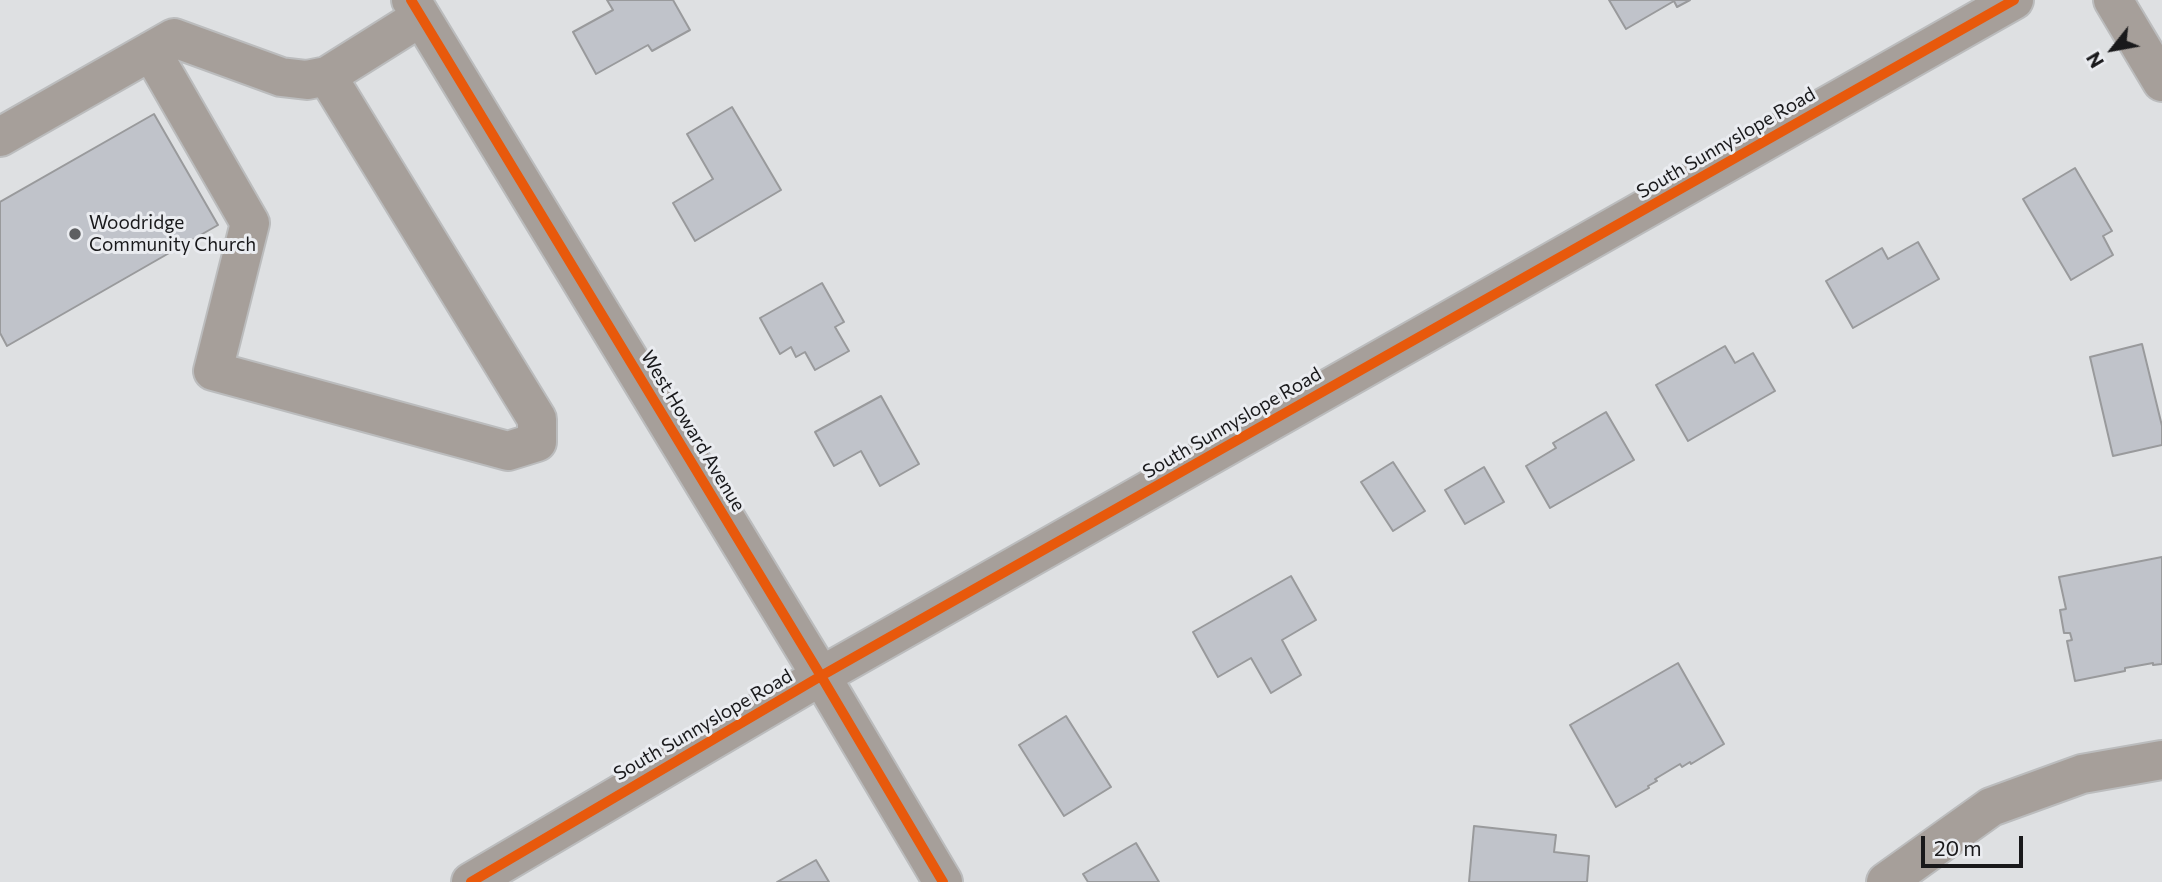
<!DOCTYPE html>
<html>
<head>
<meta charset="utf-8">
<style>
	body { margin:0 }
	#map { position:relative; width:2162px; height:882px; overflow:hidden; background:#dee0e2; font-family:Commissioner,sans-serif }
	canvas { display:block }
	.north { position:absolute; left:2078px; top:14px; width:70px; height:70px; -webkit-text-stroke:5px #eaecf0; paint-order:stroke; rotate:239deg; font-size:19px; font-weight:700; line-height:28px; text-align:center; color:#19191b }
	.north::after { content:''; display:block; margin:auto; width:24px; height:32px; background:#19191b; clip-path:polygon(50% 0,100% 100%,50% 72%,0 100%) }
	.scale { position:absolute; left:1921px; top:836px; width:102px; height:32px; box-sizing:border-box; border:4px solid #19191b; border-top:0; padding-left:9px; font-size:21px; line-height:24px; white-space:nowrap; color:#19191b; -webkit-text-stroke:5px #eaecf0; paint-order:stroke }
</style>
</head>
<body>
<div id="map">
<canvas width="2162" height="882"></canvas>
<div class="north">N</div>
<div class="scale">20 m</div>
</div>
<script>
const context = document.querySelector('canvas').getContext('2d');
context.lineJoin = 'round';
function paint(path, color) {
  context.fillStyle = color;
  context.fill(path, 'evenodd');
}
function stroke(path, color, width, dash) {
  context.strokeStyle = color;
  context.lineWidth = width;
  context.lineCap = dash ? 'butt' : 'round';
  context.setLineDash(dash || []);
  context.stroke(path);
}
function drawText(font, color, halo, rows, align = 'center') {
  context.font = font + ' Commissioner,sans-serif';
  context.lineWidth = 6;
  context.setLineDash([]);
  context.textBaseline = 'middle';
  context.strokeStyle = halo;
  context.fillStyle = color;
  for (const [text, x, y, turn = 0] of rows) {
    context.save();
    context.translate(x, y);
    context.rotate((+turn || 0) * Math.PI / 180);
    context.textAlign = isNaN(turn) ? turn : align;
    if (halo) context.strokeText(text, 0, 0);
    context.fillText(text, 0, 0);
    context.restore();
  }
}
const building = new Path2D(`
	M607,0H673L690,30L652,51L648,45L596,74L573,32L613,10Z
	M1609,0H1690L1677,7L1674,1L1626,29Z
	M732,107L781,190L695,241L673,203L713,179L687,134Z
	M154,114L218,225L7,346L0,333V202Z
	M2075,168L2112,231L2103,236L2113,255L2071,280L2023,199Z
	M1918,242L1939,279L1853,328L1826,281L1882,248L1888,259Z
	M822,283L844,322L835,327L849,351L815,370L805,352L796,357L791,347L780,354L760,318Z
	M2142,344L2162,426V445L2113,456L2090,357Z
	M1725,346L1735,363L1753,353L1775,391L1688,441L1656,385Z
	M881,396L919,464L880,486L861,451L834,466L815,432Z
	M1606,412L1634,460L1550,508L1526,466L1556,448L1553,443Z
	M1393,462L1425,511L1393,531L1361,482Z
	M1484,467L1504,502L1465,524L1445,490Z
	M2162,557V664L2153,665V663L2125,668V671L2075,681L2067,641L2072,640L2070,633H2064L2060,610L2066,609L2059,577Z
	M1291,576L1316,620L1282,640L1301,675L1271,693L1251,658L1218,677L1193,632Z
	M1678,663L1724,744L1691,764L1690,762L1682,767L1680,764L1655,779L1657,781L1648,786L1649,788L1616,807L1570,725Z
	M1066,716L1111,787L1064,816L1019,745Z
	M1474,826L1556,835L1554,852L1589,856L1587,882H1469Z
	M1136,843L1159,882H1088L1083,874Z
	M816,860L829,882H777Z`);
const minor = new Path2D(`
	M411,0L821,676L943,882
	M2113,0L2162,82
	M151,51L250,223L213,371L508,451L537,442V419L327,76
	M0,137L174,38L281,77L307,80L327,76L421,17
	M471,882L821,676L2014,0
	M1886,882L1991,807L2082,774L2162,760`);
const cycleway = new Path2D(`
	M411,0L821,676L943,882
	M471,882L821,676L2014,0`);
const markers = [
	[75,234,7,"#5e5f61"]
];
const streetNames = [
	["South Sunnyslope Road",1726,143,-30],
	["South Sunnyslope Road",1232,423,-30],
	["West Howard Avenue",693,431,59],
	["South Sunnyslope Road",703,725,-30]
];
const poiNames = [
	["Woodridge",89,223],
	["Community Church",89,245]
];
paint(building, '#c0c3ca');
stroke(building, '#999a9c', 2);
stroke(minor, '#bbbcbd', 42);
stroke(minor, '#a69f9a', 38);
stroke(cycleway, '#e8590c', 10);
for (const [x, y, r, color] of markers) {
  const dot = new Path2D();
  dot.arc(x, y, r, 0, 2 * Math.PI);
  context.fillStyle = color;
  context.fill(dot);
  stroke(dot, '#eaecf0', 2.5);
}
drawText('19px', '#19191b', '#eaecf0', streetNames);
drawText('19px', '#19191b', '#eaecf0', poiNames, 'left');
</script>
</body>
</html>
